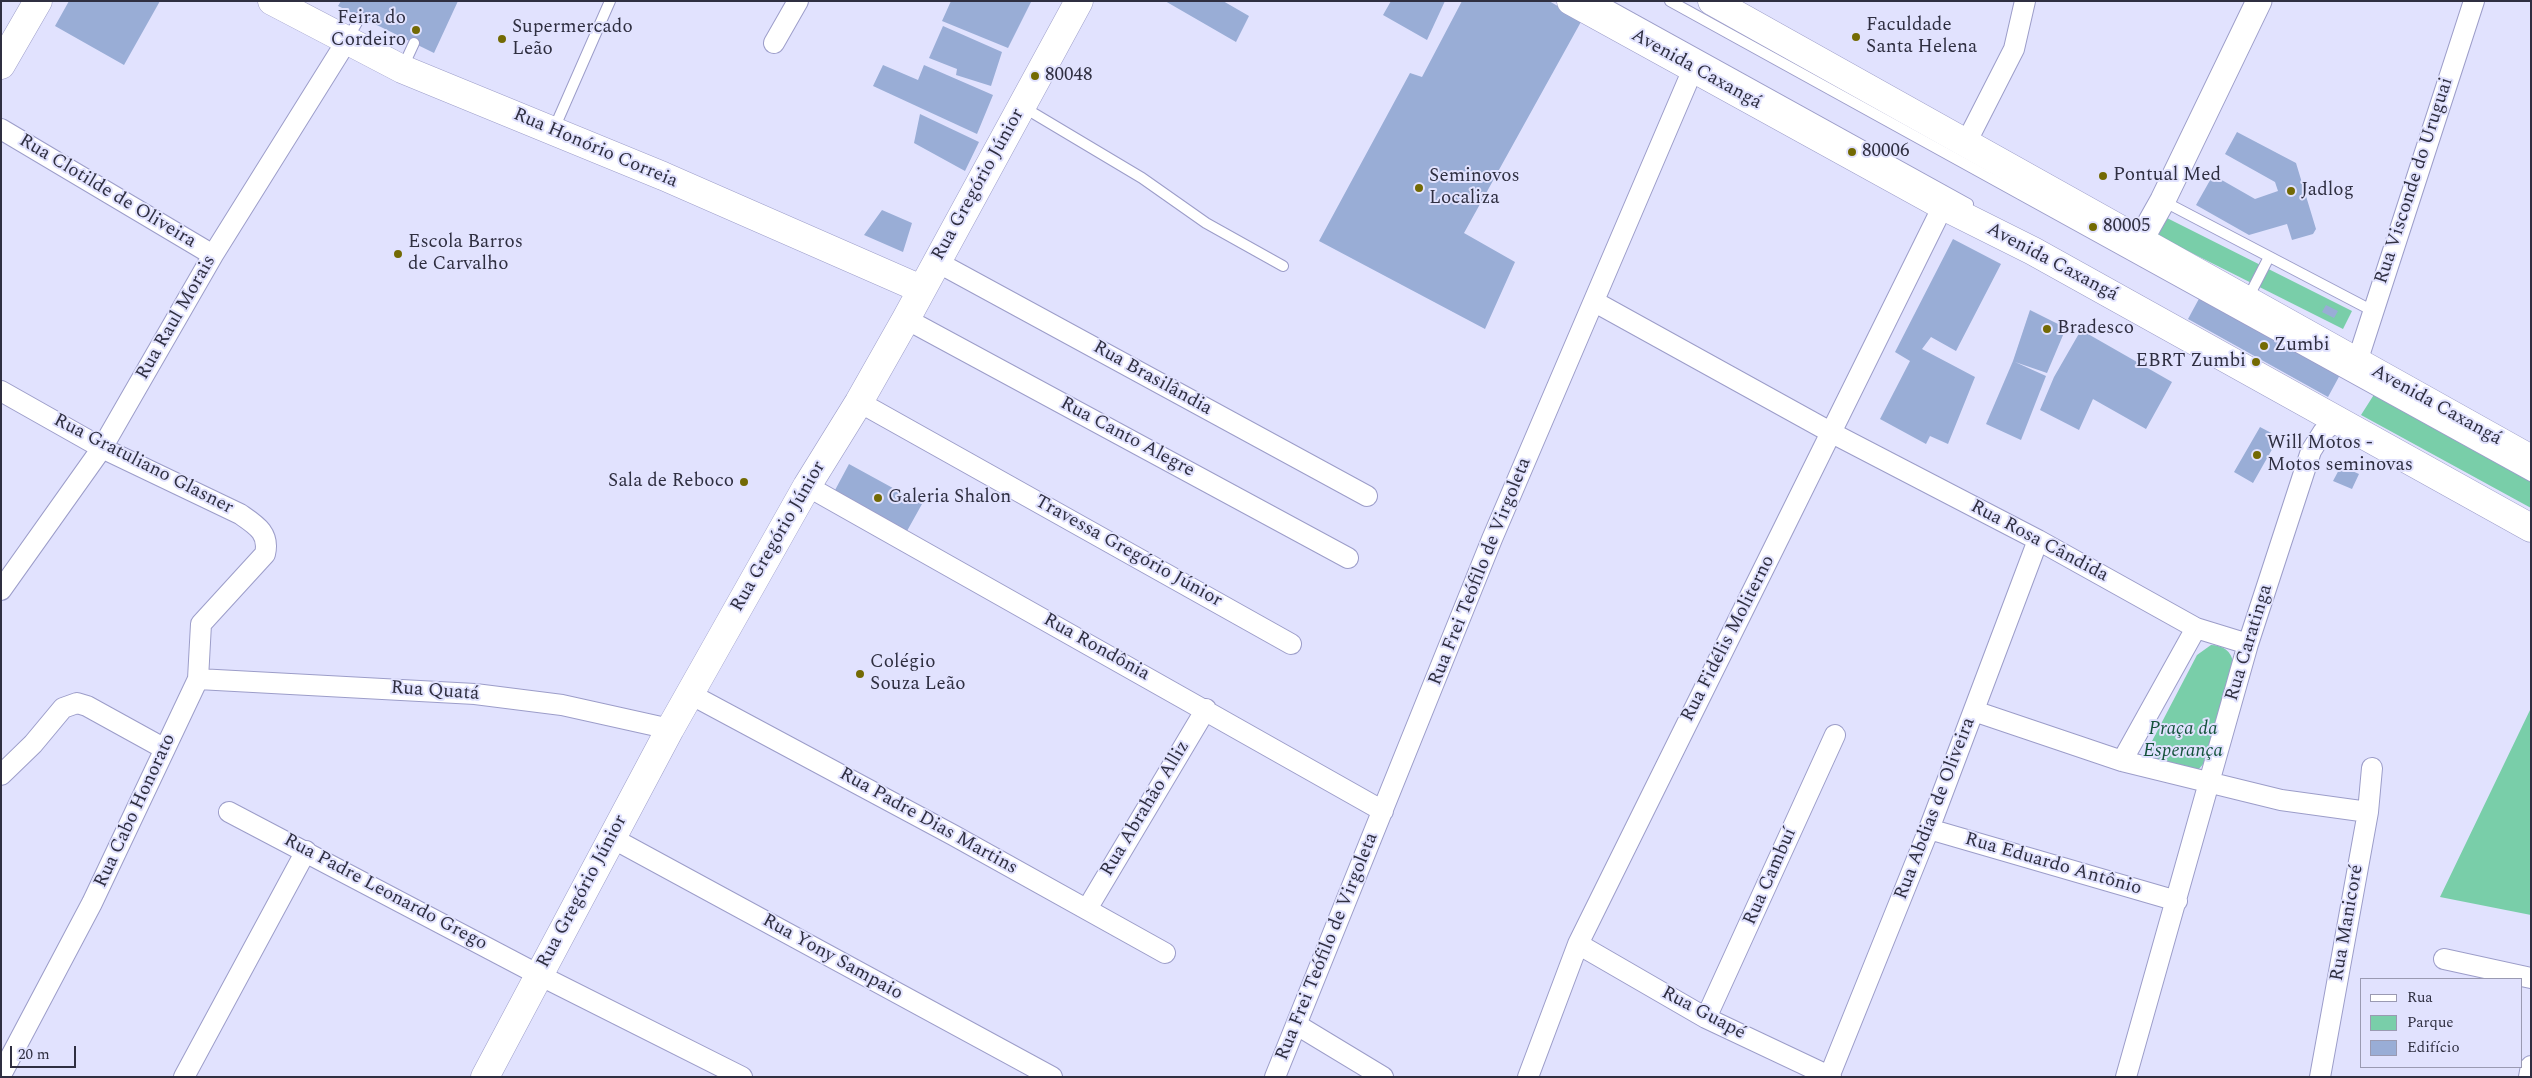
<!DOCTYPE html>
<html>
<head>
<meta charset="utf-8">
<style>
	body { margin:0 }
	#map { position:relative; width:2532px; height:1078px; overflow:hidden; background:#e1e2fe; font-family:Spectral,serif }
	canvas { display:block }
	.frame { position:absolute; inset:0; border:2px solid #2f2f41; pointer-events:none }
	.legend { position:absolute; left:2360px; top:978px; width:162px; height:90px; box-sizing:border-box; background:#e1e2fe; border:1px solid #9a9ab2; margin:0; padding:6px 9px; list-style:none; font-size:15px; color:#2f2f41 }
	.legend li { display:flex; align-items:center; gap:10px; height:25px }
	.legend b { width:25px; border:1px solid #9a9ab2 }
	.scale { position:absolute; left:10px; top:1046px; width:66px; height:22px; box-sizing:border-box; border:2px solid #2f2f41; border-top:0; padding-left:6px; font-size:15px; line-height:18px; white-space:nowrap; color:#2f2f41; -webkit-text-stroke:4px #e1e2fe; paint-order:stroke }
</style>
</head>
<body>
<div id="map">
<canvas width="2532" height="1078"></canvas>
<div class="frame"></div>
<ul class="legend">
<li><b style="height:6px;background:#fff"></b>Rua</li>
<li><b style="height:14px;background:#79cea9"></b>Parque</li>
<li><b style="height:14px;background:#99add6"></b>Edifício</li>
</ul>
<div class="scale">20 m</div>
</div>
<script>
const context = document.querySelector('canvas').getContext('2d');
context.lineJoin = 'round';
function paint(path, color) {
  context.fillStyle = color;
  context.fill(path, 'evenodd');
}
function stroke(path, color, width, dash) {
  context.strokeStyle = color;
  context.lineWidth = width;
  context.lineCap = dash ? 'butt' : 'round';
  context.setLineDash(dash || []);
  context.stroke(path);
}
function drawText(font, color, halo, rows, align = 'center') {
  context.font = font + ' Spectral,serif';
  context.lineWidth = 4;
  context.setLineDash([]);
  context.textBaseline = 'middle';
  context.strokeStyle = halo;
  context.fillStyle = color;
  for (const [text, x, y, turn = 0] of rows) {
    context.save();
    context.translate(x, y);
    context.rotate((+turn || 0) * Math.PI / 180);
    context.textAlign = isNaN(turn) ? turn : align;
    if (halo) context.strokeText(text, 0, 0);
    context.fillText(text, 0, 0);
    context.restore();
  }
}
const green = new Path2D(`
	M2163,216L2352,311L2343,329L2154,234Z
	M2375,393L2531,480V508L2361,415Z
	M2211,645C2222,645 2232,651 2233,663L2205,762L2198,770C2181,767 2148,767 2151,743L2197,655Z
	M2531,708V915L2440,897Z`);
const building = new Path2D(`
	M69,1H160L124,65L55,26Z
	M341,1H458L434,53L338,6Z
	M951,1H1029L1031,2L1008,48L942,21Z
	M1165,1H1223L1249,16L1236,42Z
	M1391,1H1445L1427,40L1383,15Z
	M1462,1H1549L1582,20L1464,233L1515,262L1485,329L1319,241L1410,73L1422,77Z
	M943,26L1002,52L991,86L956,75L957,69L929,58Z
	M883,65L918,80L924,65L993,95L977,134L873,86Z
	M920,114L979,142L965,171L914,143Z
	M2237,132L2296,163L2316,229L2313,234L2292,240L2287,224L2249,235L2196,205L2213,175L2255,199L2278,191L2275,182L2225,154Z
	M882,210L912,223L903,252L864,235Z
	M1953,239L2001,264L1956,351L1931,337L1922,349L1975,377L1948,444L1930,436L1926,444L1880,419L1910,361L1895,352Z
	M2201,295L2341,373L2328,397L2188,319Z
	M2326,305L2338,311L2334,318L2322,312Z
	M2030,310L2066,328L2047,373L2015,362L2046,376L2021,440L1986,424L2013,361Z
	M2081,330L2172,382L2146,429L2093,399L2079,430L2040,410L2054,377Z
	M2260,427L2279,437L2253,483L2234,472Z
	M849,464L922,504L907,531L834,492Z
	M2341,466L2359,474L2352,489L2333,481Z`);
const service = new Path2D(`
	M1601,1L1968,204
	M1670,1L2531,476
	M347,40L360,17
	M403,67L414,43
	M1023,107L1142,178L1206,223L1283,266
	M553,131L610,1
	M2163,201L2373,311
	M2247,300L2269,257`);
const minor = new Path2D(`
	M774,43L798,1
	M1,129L213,255
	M1966,143L2014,49L2025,1
	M937,262L1367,496
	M1595,302L1832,433L2038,540L2196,628L2248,644
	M906,319L1348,558
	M2357,362L2474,1
	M1,391L102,448L240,514C256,525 270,533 265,554L201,624L198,679L92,903L1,1075
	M859,402L1291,644
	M807,486L1383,811
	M1,590L102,448L213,255L346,42
	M198,679L475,694L562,705L670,729
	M690,694L953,835L1165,953
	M1974,711L2122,761L2281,800L2368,812
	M2122,761L2196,628
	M1,775L33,744L63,708L77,703L87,706L165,749
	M229,812L539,975L742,1077
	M1929,829L2177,901
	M612,838L1052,1077
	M1087,909L1206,709
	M1578,944L1706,1018L1831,1077
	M2444,959L2531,978
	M1706,1018L1835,735
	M1297,1025L1383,1077
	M184,1077L306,851
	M1275,1077L1492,539L1693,69
	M1528,1077L1578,944L1943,206
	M1829,1077L1929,829L2038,540
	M2126,1077L2248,644L2311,451L2323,432L2336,420
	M2320,1077L2368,812L2372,768
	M2529,1077L2531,1066`);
const tertiary = new Path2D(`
	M2140,241L2163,200L2259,1`);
const secondary = new Path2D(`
	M272,1L402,69L663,176L921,289
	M485,1077L670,729L807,486L859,402L906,319L1079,1`);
const primary = new Path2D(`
	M1571,1L1943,206L2033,251L2531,528
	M1712,1L2531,459
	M1,65L38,1`);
const markers = [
	[416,30,5,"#736a04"],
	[1856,37,5,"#736a04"],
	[502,39,5,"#736a04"],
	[1035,76,5,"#736a04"],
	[1852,152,5,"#736a04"],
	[2103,176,5,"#736a04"],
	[1419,188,5,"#736a04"],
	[2291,191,5,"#736a04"],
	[2093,227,5,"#736a04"],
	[398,254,5,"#736a04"],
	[2047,329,5,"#736a04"],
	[2264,346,5,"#736a04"],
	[2256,362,5,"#736a04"],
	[2257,455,5,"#736a04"],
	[744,482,5,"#736a04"],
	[878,498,5,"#736a04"],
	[860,674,5,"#736a04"]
];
const poiNames = [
	["Feira do",406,19,"right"],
	["Cordeiro",406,41,"right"],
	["Faculdade",1866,26],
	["Santa Helena",1866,48],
	["Supermercado",512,28],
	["Leão",512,50],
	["80048",1045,76],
	["80006",1862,152],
	["Pontual Med",2113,176],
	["Seminovos",1429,177],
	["Localiza",1429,199],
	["Jadlog",2301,191],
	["80005",2103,227],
	["Escola Barros",408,243],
	["de Carvalho",408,265],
	["Bradesco",2057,329],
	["Zumbi",2274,346],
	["EBRT Zumbi",2246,362,"right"],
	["Will Motos -",2267,444],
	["Motos seminovas",2267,466],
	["Sala de Reboco",734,482,"right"],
	["Galeria Shalon",888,498],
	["Colégio",870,663],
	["Souza Leão",870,685]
];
const streetNames = [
	["Avenida Caxangá",1696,70,29],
	["Rua Honório Correia",595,149,23],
	["Rua Visconde do Uruguai",2415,181,-72],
	["Rua Gregório Júnior",979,185,-61],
	["Rua Clotilde de Oliveira",107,192,31],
	["Avenida Caxangá",2052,263,28],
	["Rua Raul Morais",177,318,-60],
	["Rua Brasilândia",1152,379,29],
	["Avenida Caxangá",2436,406,29],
	["Rua Canto Alegre",1127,438,28],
	["Rua Gratuliano Glasner",143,465,27],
	["Rua Gregório Júnior",779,537,-60],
	["Rua Rosa Cândida",2039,542,28],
	["Travessa Gregório Júnior",1128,552,29],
	["Rua Frei Teófilo de Virgoleta",1481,572,-68],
	["Rua Fidélis Moliterno",1729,639,-63],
	["Rua Caratinga",2250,643,-73],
	["Rua Rondônia",1096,648,29],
	["Rua Quatá",435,692,4],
	["Rua Abrahão Alliz",1146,809,-59],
	["Rua Abdias de Oliveira",1936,809,-69],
	["Rua Cabo Honorato",136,811,-65],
	["Rua Padre Dias Martins",928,822,29],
	["Rua Eduardo Antônio",2053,865,16],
	["Rua Cambuí",1771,877,-66],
	["Rua Gregório Júnior",583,892,-62],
	["Rua Padre Leonardo Grego",385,893,28],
	["Rua Manicoré",2348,923,-80],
	["Rua Frei Teófilo de Virgoleta",1328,947,-68],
	["Rua Yony Sampaio",832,958,29],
	["Rua Guapé",1703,1014,28]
];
const parkNames = [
	["Praça da",2183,730],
	["Esperança",2183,752]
];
paint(green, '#79cea9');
paint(building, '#99add6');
stroke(service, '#9c9dc9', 12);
stroke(minor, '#9c9dc9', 22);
stroke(tertiary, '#9c9dc9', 27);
stroke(secondary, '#9c9dc9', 29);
stroke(primary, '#9c9dc9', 29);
stroke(service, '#fff', 10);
stroke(minor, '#fff', 20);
stroke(tertiary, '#fff', 25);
stroke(secondary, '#fff', 28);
stroke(primary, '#fff', 28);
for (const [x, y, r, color] of markers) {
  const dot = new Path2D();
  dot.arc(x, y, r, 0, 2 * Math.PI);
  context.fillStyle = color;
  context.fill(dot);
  stroke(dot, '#e1e2fe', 2);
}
drawText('19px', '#2f2f41', '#e1e2fe', poiNames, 'left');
drawText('19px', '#2f2f41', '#e1e2fe', streetNames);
drawText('italic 19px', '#14523b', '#e1e2fe', parkNames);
</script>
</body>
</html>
